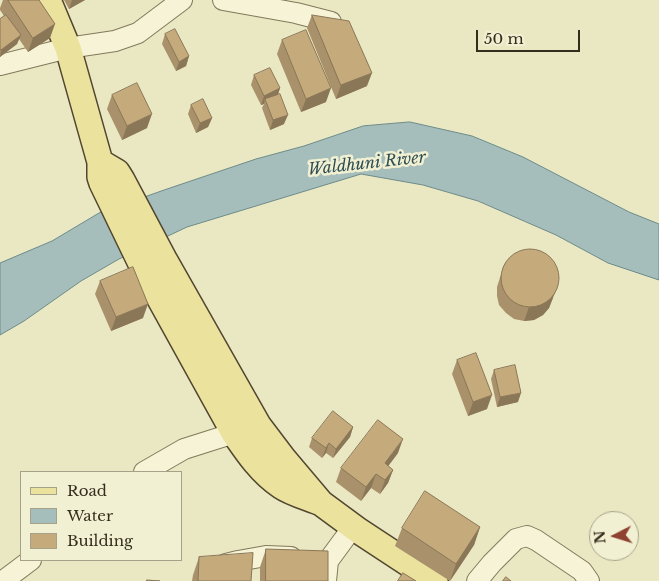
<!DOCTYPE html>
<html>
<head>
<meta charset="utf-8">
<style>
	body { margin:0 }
	#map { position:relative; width:659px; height:581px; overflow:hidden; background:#eae7c3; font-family:"Libre Baskerville",serif }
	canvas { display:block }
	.legend { position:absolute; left:20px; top:471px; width:162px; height:90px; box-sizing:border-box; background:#f2f0d2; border:1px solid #a6a28a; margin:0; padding:6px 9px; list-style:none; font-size:15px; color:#342d1e }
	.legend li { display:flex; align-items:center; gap:10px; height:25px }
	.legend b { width:25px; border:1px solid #a6a28a }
	.north { position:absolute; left:589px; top:511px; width:50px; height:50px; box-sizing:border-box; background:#f2f0d2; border:1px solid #a6a28a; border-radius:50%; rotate:265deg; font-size:14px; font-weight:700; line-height:20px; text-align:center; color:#342d1e }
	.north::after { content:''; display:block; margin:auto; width:18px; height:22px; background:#8d4330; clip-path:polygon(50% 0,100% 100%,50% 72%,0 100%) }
	.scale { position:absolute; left:476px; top:30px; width:104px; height:22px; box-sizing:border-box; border:2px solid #342d1e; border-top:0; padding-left:6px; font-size:15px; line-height:18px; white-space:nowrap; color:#342d1e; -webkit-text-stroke:4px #f2f0d2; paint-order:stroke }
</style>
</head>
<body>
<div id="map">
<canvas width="659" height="581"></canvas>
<ul class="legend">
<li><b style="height:6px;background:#ebe29e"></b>Road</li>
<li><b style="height:14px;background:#a5bebb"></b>Water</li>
<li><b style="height:14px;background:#c5aa7c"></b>Building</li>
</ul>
<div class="north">N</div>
<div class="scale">50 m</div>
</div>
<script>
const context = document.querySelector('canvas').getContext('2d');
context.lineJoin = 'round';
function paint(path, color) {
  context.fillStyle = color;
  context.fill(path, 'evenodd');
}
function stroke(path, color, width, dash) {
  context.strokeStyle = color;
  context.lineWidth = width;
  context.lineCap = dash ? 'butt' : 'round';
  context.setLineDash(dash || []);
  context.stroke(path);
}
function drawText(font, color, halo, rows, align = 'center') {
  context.font = font + ' "Libre Baskerville",serif';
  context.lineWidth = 5;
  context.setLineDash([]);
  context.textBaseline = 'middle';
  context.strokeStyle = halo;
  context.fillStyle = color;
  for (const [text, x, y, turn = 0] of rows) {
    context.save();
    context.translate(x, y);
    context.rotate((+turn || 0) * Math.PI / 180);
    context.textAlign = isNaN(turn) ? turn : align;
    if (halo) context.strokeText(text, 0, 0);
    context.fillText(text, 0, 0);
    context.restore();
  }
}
const water = new Path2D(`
	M410,122L472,136L523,157L629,212L659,224V280L608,263L556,235L478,201L423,185L361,174L187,227L119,259L81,281L24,321L0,335V263L52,241L99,213L167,189L256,159L304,146L363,126Z`);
const minor = new Path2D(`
	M223,0L296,13L331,22
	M0,65L68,48L115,41L138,33L182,0
	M144,472L184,449L247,429
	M226,564L238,561L266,556L291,557
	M3,581L31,560
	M326,581L328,561L353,527
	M477,581L492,563L516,539L527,536L536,540L582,571L589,581`);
const major = new Path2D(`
	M48,0L68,48L100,162V177L102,183L145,272L234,433C247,452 261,473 281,486C291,493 309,498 321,503
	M100,162L117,172L122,180L165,261L258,425L283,458L321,503L359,531L435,581`);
const wall = new Path2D(`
	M3,0H39L50,38L28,52L19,39L17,44L0,57V19L4,16L0,10V8Z
	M64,0H85L69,9Z
	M312,15L367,86L336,99L307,28Z
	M165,34L189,56L186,66L176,71L162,44Z
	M282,40L326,102L301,112L277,54Z
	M254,75L280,88L278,94L284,124L270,130L262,108L264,104L261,105L251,85Z
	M112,95L147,128L122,140L107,109Z
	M191,105L212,118L208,127L196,133L188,114Z
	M504,265L553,298L549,308L543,315L534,320L524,321L514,319L506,313L499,305L497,296V287Z
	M100,281L143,318L111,331L95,294Z
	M457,360L487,409L468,416L452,374Z
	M494,370L518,402L497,407L491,379Z
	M353,427L350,437L333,458L326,453L322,458L309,447L312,438Z
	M398,453L388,466L393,470L388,483L380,494L371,488L361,501L336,482L341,468Z
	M480,527L474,545L450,581L395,546L402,528Z
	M266,549L328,581H260V567Z
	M199,557L251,581H192L193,575Z`);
const shadedWall = new Path2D(`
	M72,0H85L69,9Z
	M55,24L50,38L28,52L33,38Z
	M21,35L17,44L0,57L1,50Z
	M189,56L186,66L176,71L179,62Z
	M372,73L367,86L336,99L341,85Z
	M280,88L277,98L265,99L264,104L261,105L264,96Z
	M331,88L326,102L301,112L306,99Z
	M152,114L147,128L122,140L127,126Z
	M288,115L284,124L270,130L273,120Z
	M212,118L208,127L196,133L200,123Z
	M558,285L549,308L543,315L534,320L524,321L529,307Z
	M148,304L143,318L111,331L116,317Z
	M521,393L518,402L497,407L500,397Z
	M492,395L487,409L468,416L473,402Z
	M353,427L350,437L333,458L336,449Z
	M403,439L398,453L380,477L385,463Z
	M329,443L326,453L322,458L326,448Z
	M393,470L388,483L380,494L385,480Z
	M376,474L371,488L361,501L366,487Z
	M480,527L474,545L450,581L456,564Z`);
const building = new Path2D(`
	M8,0H39L55,24L33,38Z
	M6,15L21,35L1,50L0,49V19Z
	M312,15L349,21L372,73L341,85Z
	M175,29L189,56L179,62L165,34Z
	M306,30L331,88L306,99L282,40Z
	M270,68L280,88L264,96L254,75Z
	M137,83L152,114L127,126L112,95Z
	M280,94L288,115L273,120L265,99Z
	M203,99L212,118L200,123L191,105Z
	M501 278a29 29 0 1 1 58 0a29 29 0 1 1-58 0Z
	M133,267L148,304L116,317L100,281Z
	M476,353L492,395L473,402L457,360Z
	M515,365L521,393L500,397L494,370Z
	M333,411L353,427L336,449L329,443L326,448L312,438Z
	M378,420L403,439L385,463L393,470L385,480L376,474L366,487L341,468Z
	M425,491L480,527L456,564L402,528Z
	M266,549L328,551V581H266Z
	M253,553L251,581H198L199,557Z
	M403,573L416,581H398Z
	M506,577L511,581H503Z
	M147,580L160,581H147Z`);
const waterNames = [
	["Waldhuni River",367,164,-6]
];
paint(water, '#a5bebb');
stroke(water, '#6d8b89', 1);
stroke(minor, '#83795c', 22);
stroke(major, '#514630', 28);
stroke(minor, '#f6f3d6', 20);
stroke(major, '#ebe29e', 25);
paint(wall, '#a9926b');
paint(shadedWall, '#8a7757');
paint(building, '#c5aa7c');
stroke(building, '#8a7757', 1);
drawText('italic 16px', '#2f4e53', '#f2f0d2', waterNames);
</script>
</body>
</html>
